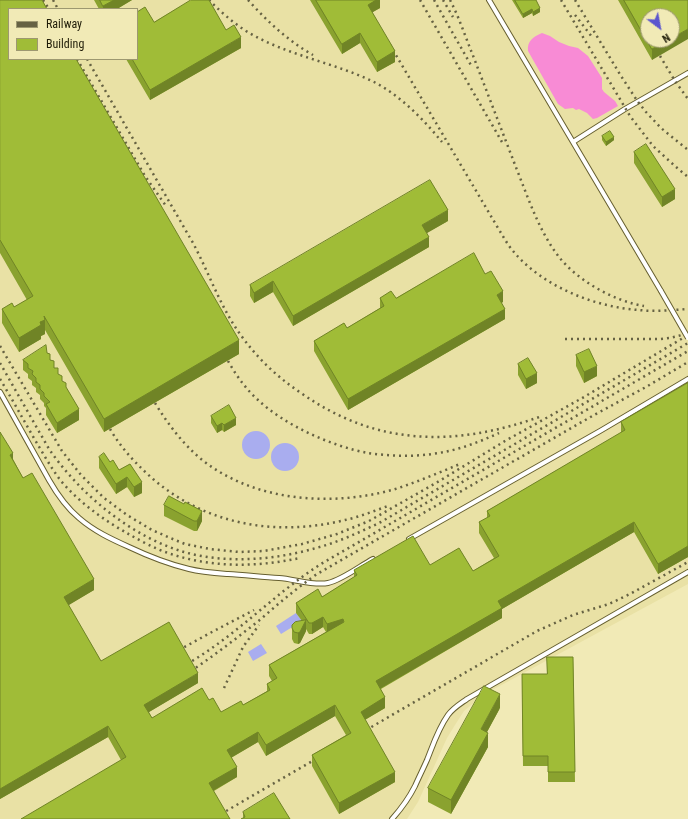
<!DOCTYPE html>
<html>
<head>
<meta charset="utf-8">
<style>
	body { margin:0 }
	#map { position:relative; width:688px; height:819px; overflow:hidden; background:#f1eab6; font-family:"Roboto Condensed",sans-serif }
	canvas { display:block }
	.legend { position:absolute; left:8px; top:8px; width:130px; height:52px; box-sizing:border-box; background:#f1eab6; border:1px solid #9d9870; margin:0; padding:5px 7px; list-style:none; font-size:12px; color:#1f1c08 }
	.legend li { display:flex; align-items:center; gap:8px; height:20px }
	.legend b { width:20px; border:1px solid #9d9870 }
	.north { position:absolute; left:640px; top:8px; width:40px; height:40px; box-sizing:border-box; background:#f1eab6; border:1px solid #9d9870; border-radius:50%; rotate:148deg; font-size:11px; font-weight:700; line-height:16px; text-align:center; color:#1f1c08 }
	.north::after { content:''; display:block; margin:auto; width:14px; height:18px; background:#5c56ce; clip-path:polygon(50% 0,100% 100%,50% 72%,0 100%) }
</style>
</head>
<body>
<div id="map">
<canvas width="688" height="819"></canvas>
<ul class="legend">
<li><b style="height:5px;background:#666243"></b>Railway</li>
<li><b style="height:11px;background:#a0bc37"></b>Building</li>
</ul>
<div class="north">N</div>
</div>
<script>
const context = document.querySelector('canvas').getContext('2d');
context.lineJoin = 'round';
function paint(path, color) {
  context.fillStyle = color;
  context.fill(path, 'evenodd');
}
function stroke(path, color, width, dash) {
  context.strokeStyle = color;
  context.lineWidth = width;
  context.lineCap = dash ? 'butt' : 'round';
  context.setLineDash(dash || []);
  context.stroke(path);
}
const built = new Path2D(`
	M0,0H688V584L483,695L464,711L455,725L447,738L418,802L407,819H0ZM9,9H137V59H9ZM648,16H672V40H648Z`);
const forest = new Path2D(`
	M542,33L550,36L559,42L569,46L578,48L588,56L602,78V89L604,92L615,101L618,106L597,118L593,119L587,113L579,109L576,110L573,108L565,109L558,104L528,51C527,41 533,37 542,33Z`);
const water = new Path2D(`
	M242 445a14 14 0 1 1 28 0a14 14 0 1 1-28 0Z
	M271 457a14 14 0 1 1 28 0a14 14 0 1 1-28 0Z
	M296,613L302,621L281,634L276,626Z
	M261,644L267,653L253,661L248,652Z`);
const lane = new Path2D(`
	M489,0L661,291
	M573,142L625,109L688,73
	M0,392L49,480C57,494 67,508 79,518C94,531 111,539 129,547C148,556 168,564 189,569C201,572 215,573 228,574C245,575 262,577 279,578C294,579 314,586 328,583C342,580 360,566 373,559
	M409,539L600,431L688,379
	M392,819C401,809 409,798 415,786C419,777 423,769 427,760C433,745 438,729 448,715C453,708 460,704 467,699L688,572`);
const rail = new Path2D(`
	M43,0L49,9
	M53,0L58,9
	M209,0C220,11 232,22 246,31C285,55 333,62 374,82C401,96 423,119 442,142
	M248,0C267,21 288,41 313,55
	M420,0L502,142
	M434,0L472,67
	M443,0L453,17
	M450,0C459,17 465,36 472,53C487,92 502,131 517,170C529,200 539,231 559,257C578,281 614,301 644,306
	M561,0L630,116L653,146L676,167L688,177
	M575,0L621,76L638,102L646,112L661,128L688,150
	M575,15L592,37
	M390,45L498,228C503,236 507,244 513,251C542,286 594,307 639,310C655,312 672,310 688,309
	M660,56L675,81L688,99
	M77,59L145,176L166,206
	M87,59L193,243C209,273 220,306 240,334C257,358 277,377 301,393C378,447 456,447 542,416
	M565,339H661L670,338L682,335
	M0,346L62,451L81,475L104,498L127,515L152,530L175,540L185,544L210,549L239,552L264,551L302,544L337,534L369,521L436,483L505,441L584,397L688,335
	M228,361C236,375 245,388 257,399C284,425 331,446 368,453C389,456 411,457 432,454C456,451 477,443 499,433
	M0,363L49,449C80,494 130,536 184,552C226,564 275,560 316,548C339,542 360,532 381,522L688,343
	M0,379C12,399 23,419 35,440C43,453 51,468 61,481C79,502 101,518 125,532C139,540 155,549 171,554C213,568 258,567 300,558
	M155,403C168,424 182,443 201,459C253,501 329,507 392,490C415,483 438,473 460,464
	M110,429C121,448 136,464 153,479C207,525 277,537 345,520C359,517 374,511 388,506
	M179,650L212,632L254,610
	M187,664C236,636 274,594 321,564L688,351
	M191,671C215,655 238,637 261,619C279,603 297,588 317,574L594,415L646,387L688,362
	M224,688L243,647L259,625
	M361,733L537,631L573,615L609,604L630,594L688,562
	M221,814L321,756`);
const laneBridge = new Path2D(`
	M661,291L688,338`);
const wall = new Path2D(`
	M0,0L239,354L104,432L45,330V334L41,336V339L19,352L2,323V309L14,307L27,300L0,253Z
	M94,0H132L117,9H99Z
	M310,0H380V8L372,12L395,62L377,72L360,43L342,54Z
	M512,0H536L540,12L533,16L532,13L523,18Z
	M618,0H688L652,60Z
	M154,22L241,48L150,100L126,59H137Z
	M602,136L614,140L606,146L602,140Z
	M634,152L675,199L662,207L634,163Z
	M448,221L426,233L429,247L293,326L273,292L254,303L250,296V285Z
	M485,274L503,302L501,303L505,319L348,410L314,351V341L347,328L380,308V298H396Z
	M47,353L54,368L66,389L79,420L57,433L46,415V408L44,406V403L40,399V395L36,392V388L32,385V381L28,378V374L23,370V360Z
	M576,355L597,376L584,383L576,366Z
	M518,364L537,383L526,389L518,375Z
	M688,383V557L658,574L634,532L502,609V618L381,689L385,708L365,720L395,782L339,814L312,766V755L346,735L335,716L266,756L258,742L231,758L237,777L214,791L121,760L108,737L0,799L13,459L23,478L94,590L68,605L101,661L198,683L149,712L152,718L209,700L221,712L243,705L267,691V684L272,681L269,676V665L326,632L323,627L312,634H309L306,629V631L300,643L298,644L294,643L292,639V628L302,621L296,613V603L322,597L354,577V570L430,565L473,571L494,558L479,533V522L487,518V511L621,433V422Z
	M211,416L236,425L224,432L222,430L217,433L211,423Z
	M99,457L110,462L119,470L130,464L142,493L134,497L127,487L116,494L99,468Z
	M184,504L202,521L197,531H194L164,516V505Z
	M573,657L575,782H548V766H523L522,674H547Z
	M500,708L487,732L488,747L451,814L428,802V788Z
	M243,812L290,819L243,818Z`);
const shadedWall = new Path2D(`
	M114,0H132L117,9H103V6Z
	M376,0H380V8L368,15V5Z
	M540,8V12L533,16V12Z
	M532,9V13L523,18V14Z
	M688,29V39L652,60V49L669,40H672V38Z
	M360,33V43L342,54V44Z
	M241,37V48L150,100V90Z
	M395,51V62L377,72V62Z
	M614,137V140L606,146V142Z
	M675,189V199L662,207V197Z
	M448,210V221L422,236V225Z
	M429,237V247L293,326V316Z
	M273,281V292L254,303V293Z
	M503,291V302L497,305V295Z
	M505,309V319L348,410V399Z
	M45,320V334L41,336V339L19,352V338L40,322Z
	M239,340V354L104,432V419Z
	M597,366V376L584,383V372Z
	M537,373V383L526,389V379Z
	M79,409V420L57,433V423Z
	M236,418V425L224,432V425Z
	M222,423V430L217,433V426Z
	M13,453V464L10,455Z
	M127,477V487L116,494V484Z
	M142,482V493L134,497V487Z
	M202,511V521L197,531V521Z
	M634,522V532L502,609V618L376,691V681L498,601Z
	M688,546V557L658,574V564Z
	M94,579V590L64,608V597Z
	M323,617V627L312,634V623Z
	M343,619V630L327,634V624Z
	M306,620V631L300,643L298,644V633Z
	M198,673V683L144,715V705Z
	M500,694V708L481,743V729Z
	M385,697V708L361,722V712Z
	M335,705V716L266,756V745Z
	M108,726V737L0,799V789Z
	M258,732V742L227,760V750Z
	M488,733V747L451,814V800Z
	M237,767V777L209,793V783Z
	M395,772V782L339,814V803Z`);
const building = new Path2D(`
	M0,0H42L47,9H9V59H76L239,340L104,419L44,316L45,320L40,322L41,325L19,338L2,309L12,303L14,307L33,296L0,240Z
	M100,0H114L103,6Z
	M191,0H209L226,30L234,25L241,37L150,90L132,59H137V12L145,7L154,22Z
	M316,0H376L368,5L395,51L377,62L360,33L342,44Z
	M515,0H536L540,8L533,12L532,9L523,14Z
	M624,0H688V29L672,38V16H648V40H669L652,49Z
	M610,131L614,137L606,142L602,136Z
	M646,144L675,189L662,197L634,152Z
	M430,180L448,210L422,225L429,237L293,316L273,281L254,293L250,285Z
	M474,253L485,274L491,271L503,291L497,295L505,309L348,399L314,341L344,323L347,328L384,306L380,298L391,291L396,298Z
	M46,345L47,353L50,354V360L54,361V368H58V374L62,376V381L66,383V387L79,409L57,423L46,404L50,402L44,396V393L40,389V385L36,382V378L32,374L33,371L28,368V364L23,360Z
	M589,349L597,366L584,372L576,355Z
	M528,358L537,373L526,379L518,364Z
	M688,383V546L658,564L634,522L498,601L502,608L376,681L385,697L361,712L395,772L339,803L312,755L351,733L335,705L266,745L258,732L227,750L237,767L209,783L230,819H21L126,757L108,726L0,789V432L13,453L10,455L23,478L32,473L94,579L64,597L101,661L169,622L198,673L144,705L152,718L202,688L209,700L213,698L221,712L241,701L243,705L270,690L267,684L277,678L269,665L344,622L343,619L327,624L323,617L312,623H309L296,603L318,589L322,597L357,575L354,570L413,536L430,565L459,548L473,571L499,556L479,522L490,516L487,511L625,430L621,422Z
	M229,405L236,418L224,425L222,423L217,426L211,416Z
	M104,453L110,462L113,460L119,470L130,464L142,482L134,487L127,477L116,484L99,457Z
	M169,496L184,504L185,502L202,511L197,521H194L164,505Z
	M306,620L300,632L298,633L294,632L292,628V625L295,622Z
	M547,657H573L575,772H548V756H523L522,674H547Z
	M484,686L500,694L481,729L488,733L451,800L428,788Z
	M274,793L290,819H241L245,817L243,812Z`);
paint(built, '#e9e1a5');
paint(forest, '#f88bd5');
paint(water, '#a9adef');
stroke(lane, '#665f30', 6);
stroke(lane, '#fff', 4);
stroke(rail, '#666243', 2.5, [2, 4]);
stroke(laneBridge, '#665f30', 6, []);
stroke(laneBridge, '#fff', 4);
paint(wall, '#8aa22f');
paint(shadedWall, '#708426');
paint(building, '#a0bc37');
stroke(building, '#708426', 1);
</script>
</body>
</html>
